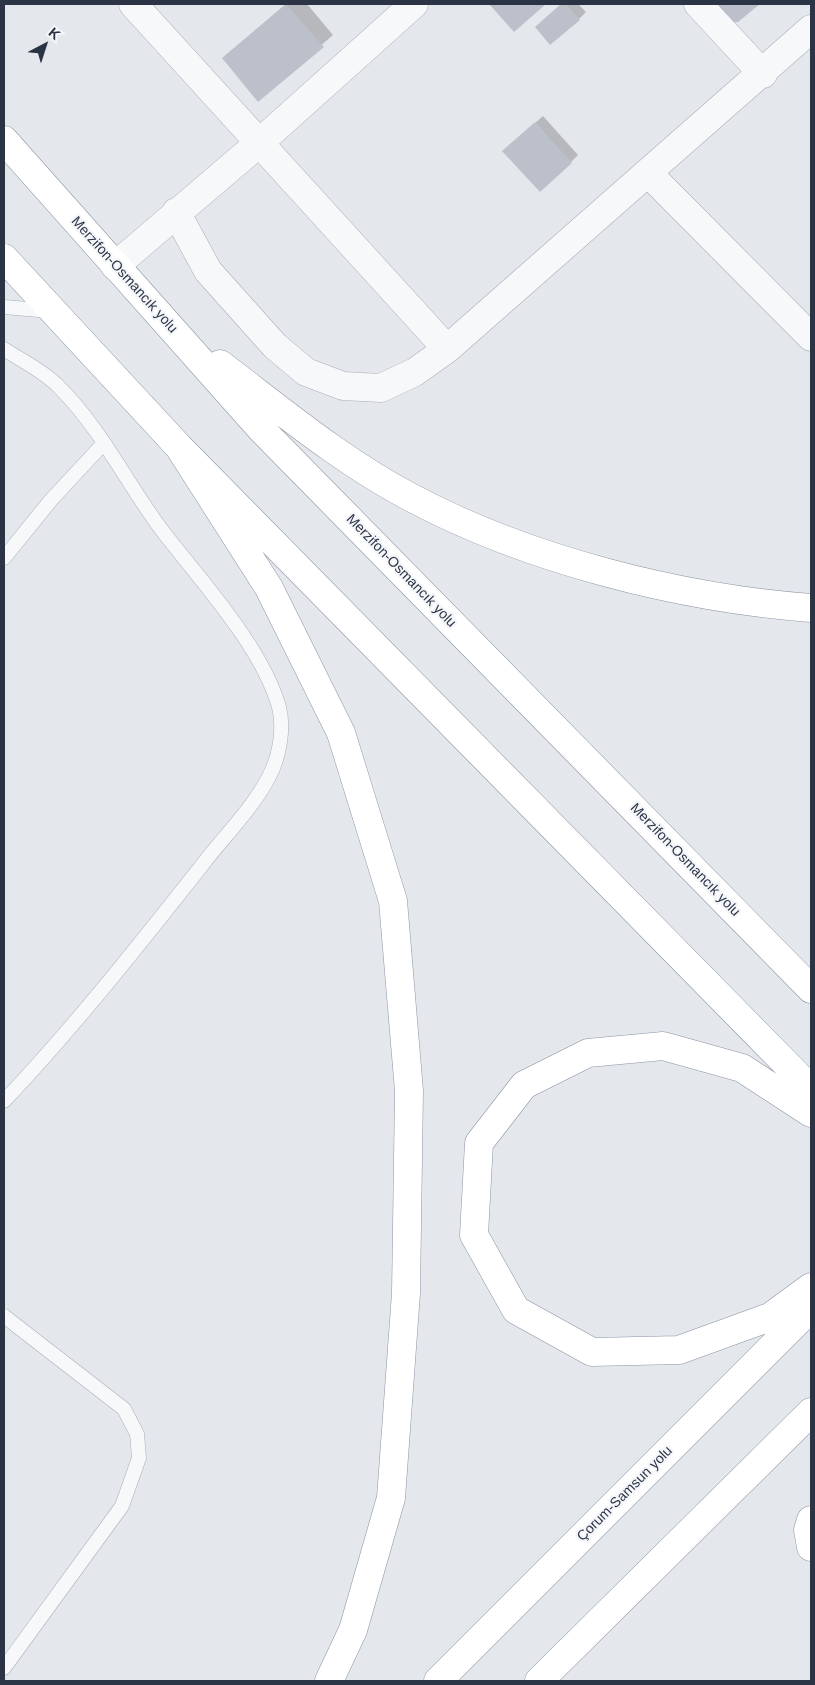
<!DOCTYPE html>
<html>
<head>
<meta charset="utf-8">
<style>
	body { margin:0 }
	#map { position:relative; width:815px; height:1685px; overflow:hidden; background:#e4e7ec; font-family:Arial,sans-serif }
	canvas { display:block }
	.frame { position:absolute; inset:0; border:5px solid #2b3445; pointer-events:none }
	.north { position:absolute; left:20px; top:20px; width:50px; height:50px; -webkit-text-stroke:4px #f4f6f9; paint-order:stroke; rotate:40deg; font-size:14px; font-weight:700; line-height:20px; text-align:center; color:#2b3445 }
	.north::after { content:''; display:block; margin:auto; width:18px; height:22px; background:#2b3445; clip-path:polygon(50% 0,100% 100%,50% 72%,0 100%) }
</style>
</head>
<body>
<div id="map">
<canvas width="815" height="1685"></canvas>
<div class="frame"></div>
<div class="north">K</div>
</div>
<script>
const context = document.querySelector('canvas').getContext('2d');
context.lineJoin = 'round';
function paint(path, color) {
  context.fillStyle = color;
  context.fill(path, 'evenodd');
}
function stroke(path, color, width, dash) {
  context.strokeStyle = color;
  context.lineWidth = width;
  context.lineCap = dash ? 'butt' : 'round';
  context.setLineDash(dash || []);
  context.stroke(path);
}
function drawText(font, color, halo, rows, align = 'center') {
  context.font = font + ' Arial,sans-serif';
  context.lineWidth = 4.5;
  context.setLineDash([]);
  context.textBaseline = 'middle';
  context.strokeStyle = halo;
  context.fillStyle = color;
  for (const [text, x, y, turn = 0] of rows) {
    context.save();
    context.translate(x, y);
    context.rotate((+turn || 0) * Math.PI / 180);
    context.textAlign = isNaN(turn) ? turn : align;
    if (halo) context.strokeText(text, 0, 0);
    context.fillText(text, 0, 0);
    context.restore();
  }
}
const shadow = new Path2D(`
	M286,4H307L333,35L258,100L223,58Z
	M490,4H544L515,30Z
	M562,4H578L586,12L579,19L543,20Z
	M543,116L578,155L571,162L511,144Z`);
const building = new Path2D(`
	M286,4L324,47L258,102L222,58Z
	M489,4H546L514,32Z
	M561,4H566L580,20L550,45L535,27Z
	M705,4H760L738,22H721Z
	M535,122L572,163L540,192L502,151Z`);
const service = new Path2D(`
	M4,307L50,311
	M4,349C22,361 42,370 58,386C101,428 128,486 164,533C202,582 262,647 279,707C284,726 280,751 273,768C259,802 225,835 203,864C139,945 75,1026 4,1101
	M4,558L51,500L103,444
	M4,1316L124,1409L137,1434L139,1458L122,1506L4,1668`);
const minor = new Path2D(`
	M133,4L447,349
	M698,4L763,74
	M648,173L811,337
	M176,212L208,271L275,346L306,372L343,386L381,388L415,372L447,349L811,29
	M115,266L258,144L414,4`);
const trunk = new Path2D(`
	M4,140L261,429L811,989
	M4,258L179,447L811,1089
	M220,364C282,411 343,462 412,498C529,560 680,598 811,608
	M179,447L269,588L341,733L393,901L409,1091L406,1293L391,1498L353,1630L329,1681
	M811,1113L742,1068L663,1046L588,1053L524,1085L479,1143L474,1235L516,1310L592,1352L679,1350L770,1317L811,1287
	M811,1520L808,1530L811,1547
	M438,1681L811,1308
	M539,1681L811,1412`);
const streetNames = [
	["Merzifon-Osmancık yolu",124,275,48],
	["Merzifon-Osmancık yolu",401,571,46],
	["Merzifon-Osmancık yolu",685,860,46],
	["Çorum-Samsun yolu",625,1494,-45]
];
paint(shadow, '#0003');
paint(building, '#bbc0ca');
stroke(service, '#a9aeb7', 15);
stroke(minor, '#a9aeb7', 29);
stroke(trunk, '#8b94a3', 29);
stroke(service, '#f7f8fa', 14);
stroke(minor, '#f7f8fa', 28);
stroke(trunk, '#fff', 28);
drawText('14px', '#2b3445', '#f4f6f9', streetNames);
</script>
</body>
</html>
